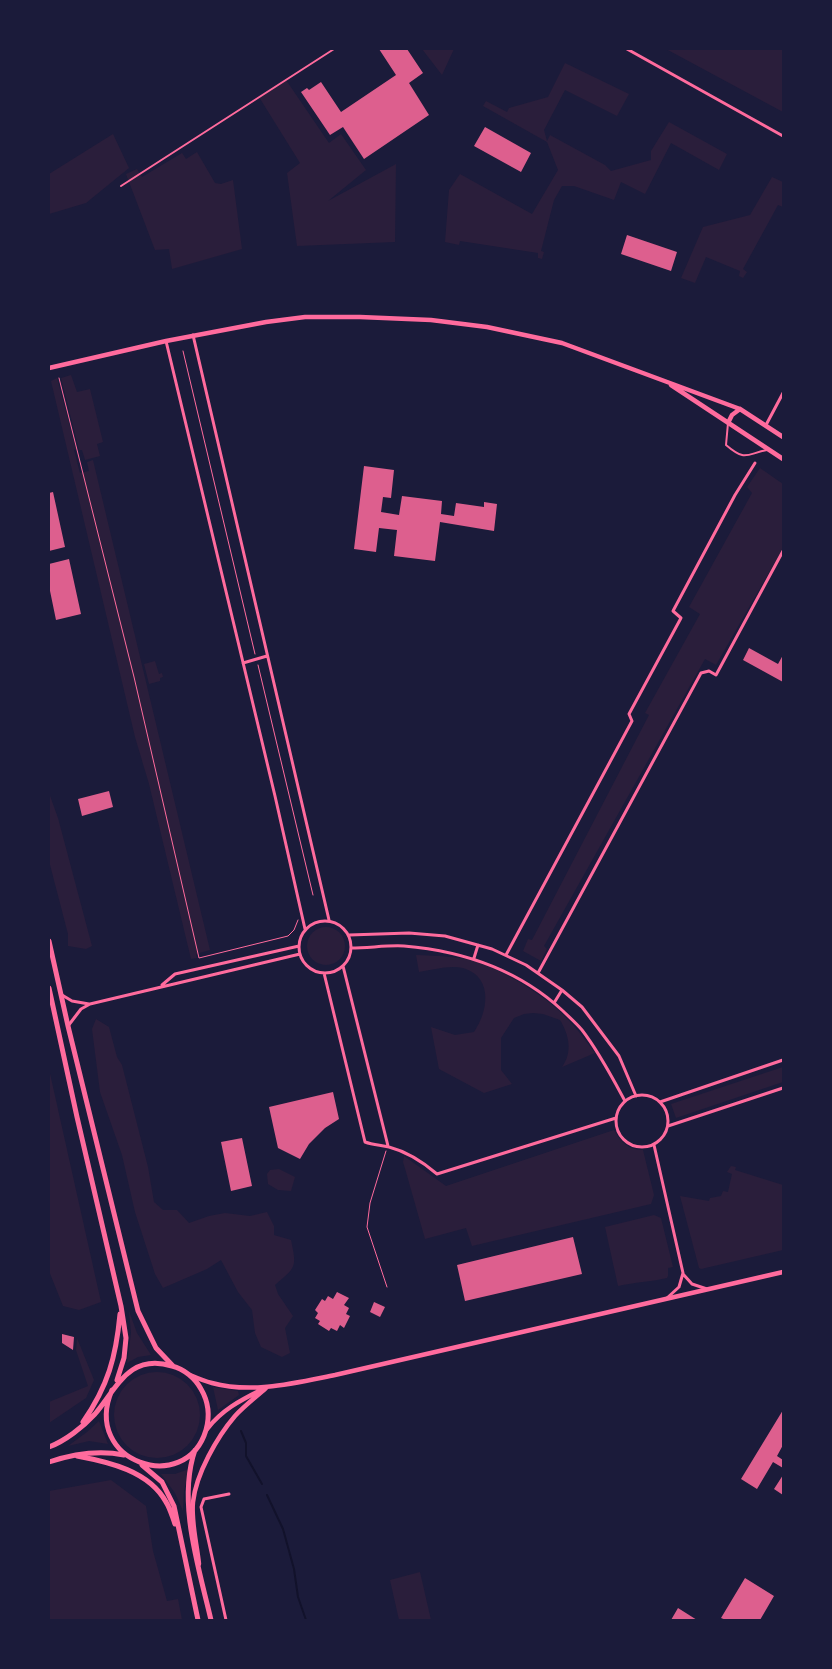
<!DOCTYPE html>
<html>
<head>
<meta charset="utf-8">
<style>
	body { margin:0 }
	#map { position:relative; width:832px; height:1669px; overflow:hidden; background:#1b1b3a; font-family:"Nunito Sans",sans-serif }
	canvas { display:block }
	.frame { position:absolute; inset:0; border:50px solid #1b1b3a; pointer-events:none }
</style>
</head>
<body>
<div id="map">
<canvas width="832" height="1669"></canvas>
<div class="frame"></div>
</div>
<script>
const context = document.querySelector('canvas').getContext('2d');
context.lineJoin = 'round';
function paint(path, color) {
  context.fillStyle = color;
  context.fill(path, 'evenodd');
}
function stroke(path, color, width, dash) {
  context.strokeStyle = color;
  context.lineWidth = width;
  context.lineCap = dash ? 'butt' : 'round';
  context.setLineDash(dash || []);
  context.stroke(path);
}
const green = new Path2D(`
	M422,49H454L442,75Z
	M666,49H783V112Z
	M565,63L629,94L617,116L565,90L544,130L547,141L550,135L605,165L611,171L651,160V151L669,122L727,154L719,170L671,143L645,194L621,182L614,200L574,186H562L554,200L541,251L544,252L542,259L538,258V253L460,241L459,245L445,242L449,190L460,174L532,214L558,170L547,142L483,106L486,101L507,112L509,108L548,97Z
	M286,80L329,143L341,134L366,170L328,201L396,164L395,242L297,246L287,173L300,163L259,97Z
	M113,134L129,168L86,203L49,214V174Z
	M197,152L215,183L221,184L233,180L242,249L172,269L169,249L155,250L126,174L137,169L142,177L182,153L186,159Z
	M772,177L783,182V207L778,205L743,269L747,272L743,278L739,276L740,271L706,257L695,283L681,278L703,227L750,215Z
	M71,375L77,392L90,389L103,442L97,444L100,456L85,460L82,450H79L61,378Z
	M57,378L76,449L74,450L80,473L89,471L87,462L93,460L210,950L196,954L197,958L191,959L149,784L135,737L51,381Z
	M760,468L783,484V548L716,665L705,659L544,946L547,949L541,961L523,951L528,939L532,940L649,715L645,713L700,614L689,607L752,493L747,487Z
	M155,661L159,674L162,673L163,677L160,678V681L149,684L144,664Z
	M49,793L58,818L92,946L86,949L68,946V934L49,861Z
	M307 946a19 19 0 1 1 38 0a19 19 0 1 1-38 0Z
	M416,955C436,956 459,956 477,962C511,974 551,999 574,1026C581,1034 588,1044 595,1053L562,1067C573,1052 569,1035 560,1020L543,1014L533,1013L524,1014L514,1018L501,1038V1070L512,1084L484,1093L439,1069L431,1027L455,1035L474,1032C488,1012 493,979 466,969C452,964 433,970 419,972Z
	M96,1019L109,1027L117,1057L122,1065L148,1167L154,1202L163,1210H177L189,1223L209,1216L225,1213L250,1216L267,1212L274,1226V1235L291,1240C297,1268 296,1267 275,1285L278,1294L293,1316L285,1328L290,1353L282,1357L261,1347L255,1333L252,1310L238,1292L221,1260L207,1269L163,1288L155,1274L135,1212L122,1155L100,1092L92,1029Z
	M783,1067V1082L676,1118L671,1104Z
	M49,1069L101,1302L79,1310L63,1306L49,1271Z
	M614,1130C621,1142 628,1150 643,1150L654,1195L651,1204L472,1246L466,1228L425,1239L406,1172L403,1162L404,1156L446,1186Z
	M731,1166L736,1167L735,1170L783,1185V1250L701,1269L699,1268L680,1196L709,1201L710,1198L721,1196L723,1191L728,1192L732,1174L727,1172Z
	M279,1169L295,1177L291,1191L278,1190L268,1184L267,1174L270,1170Z
	M654,1215L661,1218L673,1267L668,1268V1276L667,1278C650,1282 635,1282 618,1286L605,1227Z
	M129,1311L137,1333L151,1355L138,1357L127,1363L131,1333Z
	M77,1338L94,1380L86,1398L49,1423V1402L88,1386L76,1350Z
	M114 1415a43 43 0 1 1 86 0a43 43 0 1 1-86 0Z
	M213,1387L238,1391L239,1395L218,1410Z
	M99,1421L108,1444L89,1441L68,1446L87,1432Z
	M189,1469L184,1491L183,1511L175,1493L161,1474H175Z
	M111,1480L146,1506L153,1551L167,1601L178,1599L182,1620H49V1491Z
	M420,1572L431,1620H399L390,1580Z`);
const stream = new Path2D(`
	M241,1431L246,1443V1456L262,1484
	M267,1495L283,1529L294,1569L298,1597L306,1620`);
const building = new Path2D(`
	M379,49H407L423,73L409,83L429,115L364,159L343,127L330,135L301,92L307,88L309,90L321,82L341,112L396,75Z
	M485,127L531,153L521,172L474,146Z
	M627,235L677,252L671,271L621,254Z
	M364,466L394,470L391,498L383,497L381,512L399,515L402,496L442,501L441,514L454,516L456,503L484,507V502L497,504L494,531L440,522L435,561L394,556L397,530L379,528L376,552L354,549Z
	M53,492L65,547L49,551V493Z
	M69,559L81,614L56,620L49,586V564Z
	M749,648L778,664L783,655V682L743,660Z
	M109,791L113,807L82,816L78,799Z
	M333,1092L339,1119L325,1128L309,1144L300,1159L278,1148L269,1107Z
	M242,1138L252,1186L231,1191L221,1142Z
	M573,1237L582,1274L465,1301L457,1265Z
	M337,1292L349,1298L344,1305L349,1308L346,1314L350,1316L344,1328L340,1325L337,1331L331,1328L329,1331L318,1324L320,1321L315,1318L318,1313L315,1310L322,1299L325,1301L328,1296L333,1299Z
	M374,1302L385,1307L380,1317L370,1312Z
	M62,1334L74,1337L73,1350L62,1343Z
	M783,1410V1445L777,1456L783,1460V1468L773,1462L757,1489L741,1479Z
	M783,1475V1495L774,1489Z
	M745,1578L774,1596L760,1620H726L721,1618Z
	M678,1608L697,1620H671Z`);
const path = new Path2D(`
	M183,351L255,654
	M59,378L134,677L199,958L288,936L294,930L298,920
	M258,665L313,895
	M386,1151L370,1203L367,1227L387,1287`);
const service = new Path2D(`
	M121,186L334,49
	M728,423L726,445C746,462 746,454 767,450`);
const minor = new Path2D(`
	M627,49L783,136
	M193,335L329,920
	M166,341L275,796L305,929
	M766,425L783,393
	M243,663L267,656
	M299 947a26 26 0 1 1 52 0a26 26 0 1 1-52 0Z
	M349,935L409,933L445,936L492,949L526,965L562,990L582,1007L619,1056L636,1096
	M351,948C369,948 387,945 404,946C463,951 519,970 563,1011C569,1017 576,1023 582,1030C599,1052 612,1077 625,1101
	M506,955L632,721L629,714L681,618L673,611L735,495L755,463
	M474,958L478,945
	M343,966L388,1146
	M324,973L365,1142C373,1145 381,1145 389,1147C408,1152 423,1162 437,1174L616,1118
	M538,973L701,673L709,671L716,675L783,551
	M162,985L175,974L299,946
	M62,995L72,1001L89,1004
	M554,1003L562,990
	M68,1026L81,1009L90,1004L300,954
	M616 1121a26 26 0 1 1 52 0a26 26 0 1 1-52 0Z
	M660,1102L783,1060
	M668,1126L783,1088
	M654,1145L683,1273L679,1287L667,1298
	M683,1274L692,1284L707,1289
	M226,1620L201,1507L204,1499L229,1494`);
const secondary = new Path2D(`
	M49,368L166,341L266,322L305,317H360L431,320L487,327L562,343L740,409L783,437
	M671,385L783,459
	M728,423L732,415L740,409
	M190,1375C197,1378 204,1381 212,1383C252,1394 295,1383 335,1375L783,1272
	M207,1429C222,1410 239,1401 261,1390
	M199,1564C197,1544 191,1522 193,1502C196,1474 217,1437 235,1416C244,1406 256,1397 266,1388`);
const primary = new Path2D(`
	M49,941L68,1026L138,1311L156,1348L173,1366
	M49,988L77,1117L121,1306L126,1338L124,1358L117,1380
	M83,1422C108,1386 116,1357 120,1314
	M49,1447C65,1441 83,1427 95,1414C117,1388 129,1353 172,1366C184,1369 195,1378 201,1389C208,1401 210,1416 206,1430C186,1497 81,1462 112,1390
	M195,1450C177,1502 199,1568 211,1620
	M77,1456C109,1462 149,1471 166,1502C170,1508 172,1516 175,1524
	M49,1462C73,1454 99,1450 124,1455
	M142,1465L162,1482L174,1506L198,1620`);
paint(green, '#2a1e3b');
stroke(stream, '#12122b', 2);
paint(building, '#dd5f8e');
stroke(path, '#ff6b9d', 1);
stroke(service, '#ff6b9d', 2);
stroke(minor, '#ff6b9d', 3);
stroke(secondary, '#ff6b9d', 4.5);
stroke(primary, '#ff6b9d', 5);
</script>
</body>
</html>
